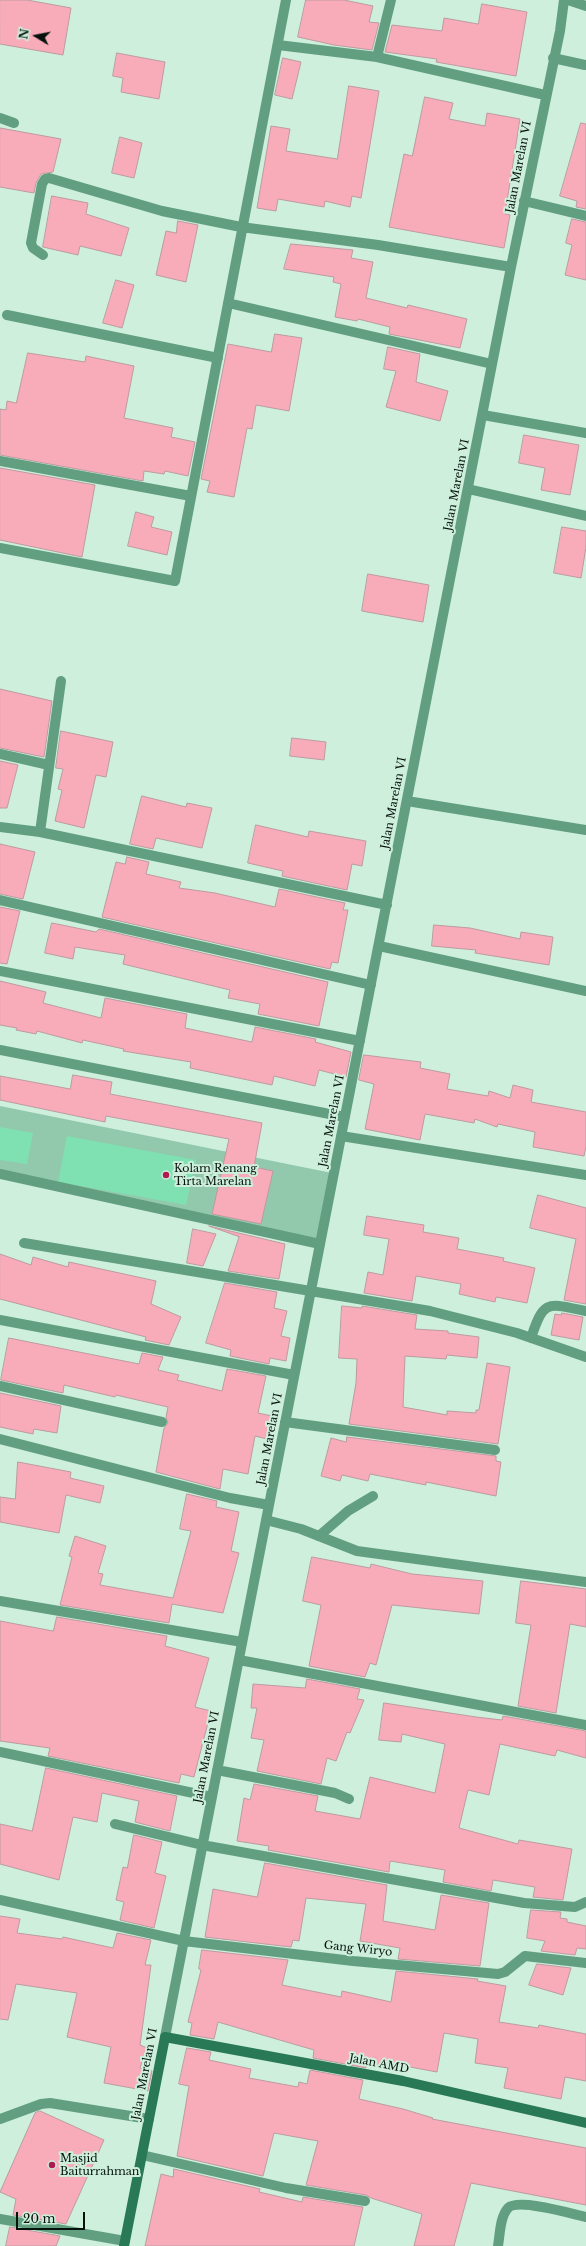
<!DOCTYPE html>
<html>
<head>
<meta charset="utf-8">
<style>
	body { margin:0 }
	#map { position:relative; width:586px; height:2246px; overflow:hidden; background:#cdefdc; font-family:"Libre Baskerville",serif }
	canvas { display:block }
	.north { position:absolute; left:16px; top:16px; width:40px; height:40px; -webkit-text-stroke:3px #cdefdc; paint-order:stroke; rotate:280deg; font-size:11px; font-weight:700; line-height:16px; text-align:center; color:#05110b }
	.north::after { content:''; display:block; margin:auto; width:14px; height:18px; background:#05110b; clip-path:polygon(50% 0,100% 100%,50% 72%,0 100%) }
	.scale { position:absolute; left:16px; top:2212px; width:69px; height:18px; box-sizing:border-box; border:2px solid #05110b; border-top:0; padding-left:5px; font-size:12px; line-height:14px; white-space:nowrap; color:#05110b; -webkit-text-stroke:3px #cdefdc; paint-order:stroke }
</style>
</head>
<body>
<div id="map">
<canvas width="586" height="2246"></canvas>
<div class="north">N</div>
<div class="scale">20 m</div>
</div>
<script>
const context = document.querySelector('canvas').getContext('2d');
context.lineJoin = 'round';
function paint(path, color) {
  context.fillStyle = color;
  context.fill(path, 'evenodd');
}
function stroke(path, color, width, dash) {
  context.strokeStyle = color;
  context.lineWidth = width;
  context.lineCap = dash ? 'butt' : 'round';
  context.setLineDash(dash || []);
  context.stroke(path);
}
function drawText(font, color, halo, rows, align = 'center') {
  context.font = font + ' "Libre Baskerville",serif';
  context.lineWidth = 4;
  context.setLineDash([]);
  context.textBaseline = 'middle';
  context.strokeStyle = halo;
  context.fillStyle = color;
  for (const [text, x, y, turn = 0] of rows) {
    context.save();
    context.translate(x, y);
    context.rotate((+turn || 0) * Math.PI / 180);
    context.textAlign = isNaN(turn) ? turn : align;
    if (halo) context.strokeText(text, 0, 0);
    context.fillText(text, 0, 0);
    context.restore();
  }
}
const green = new Path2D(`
	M0,1106L332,1173L319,1242L0,1177Z`);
const water = new Path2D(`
	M0,1127L33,1133L27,1164L0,1160Z
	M67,1136L196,1160L186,1205L58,1182Z`);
const building = new Path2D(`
	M0,0H27L71,8L63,55L0,44Z
	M306,0H344L373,6L369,22L379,23L372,50L334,45L298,37Z
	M482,4L527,12L516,76L436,62L437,59L385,52L392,25L442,31L444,18L478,24Z
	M117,53L165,62L159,99L121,92L123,78L113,76Z
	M283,58L301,62L292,99L275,95Z
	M349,86L379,91L361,198L352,196L350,207L325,201L324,207L278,199L276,211L257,208L271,126L290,129L286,151L337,159Z
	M425,97L453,103L449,119L485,126L487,113L520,119L505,214L510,215L504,248L389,227L404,154L412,156Z
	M581,123L586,124V209L576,207L577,201L560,196Z
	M0,128L61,139L53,172L41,174L36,183L34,193L0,187Z
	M120,137L142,143L134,178L112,173Z
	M52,196L88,203L86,214L129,228L121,256L80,246L78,255L43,247Z
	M572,219L586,222V280L565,275L572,245L566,243Z
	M178,221L198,225L186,282L156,275L166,231L176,233Z
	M291,244L353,250L351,258L373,262L366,298L407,308L408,305L467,319L460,348L389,334L390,327L358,319L357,321L335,317L341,284L333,282L334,277L284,269Z
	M116,280L134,285L122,328L103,323Z
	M275,334L302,338L289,411L256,405L252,429L247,428L234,497L207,492L210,481L201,479L228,344L271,352Z
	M388,347L420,354L416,382L448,391L440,421L386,407L396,371L384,369Z
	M28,353L85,362L86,356L134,366L124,418L173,428L171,437L195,442L188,476L165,471L164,474L144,471L143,481L0,455V409L6,410L7,401L16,403Z
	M524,435L579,445L570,495L541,490L545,468L519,463Z
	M0,468L95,485L82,557L0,540Z
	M136,512L154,517L151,527L172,532L167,555L128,546Z
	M562,527L586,531V547L581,578L554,573Z
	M368,574L429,585L423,622L362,611Z
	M0,689L52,701L44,757L0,748Z
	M61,731L113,742L106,777L96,775L84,828L55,821L62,790L58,789L63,769L56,768Z
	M292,738L326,742L324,760L290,756Z
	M0,761L18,765L7,808H0Z
	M142,796L186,807L187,803L212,808L202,848L156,838L153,849L130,844Z
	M256,825L308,837L309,831L366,841L362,866L352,864L347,890L282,876L283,871L248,863Z
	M0,844L35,852L23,899L0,894Z
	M127,857L149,862L146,874L181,882L179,888L215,893L275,907L279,889L345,903L343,910H348L338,963L332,962L330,969L102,917L116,862L125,864Z
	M0,907L20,911L7,964L0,963Z
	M52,923L96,932L99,929L328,982L319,1026L258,1014L260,1004L228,998L230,990L123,964L125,955L75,947L73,959L45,953Z
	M434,925L470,928L520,939L521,932L553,937L549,965L475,953L476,950L432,946Z
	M0,981L46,992L43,1003L101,1018L105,998L187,1014L185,1028L252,1042L255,1027L316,1039L315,1042L351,1052L346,1077L319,1070L315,1086L274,1076L272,1085L190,1068L191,1062L123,1051L124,1049L83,1040L82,1043L37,1031L36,1034L16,1030L17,1028L0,1025Z
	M364,1055L421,1062L420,1068L450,1074L447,1089L488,1096L489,1091L510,1098L513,1085L533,1090L531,1102L586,1112V1146L584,1156L533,1147L535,1132L498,1124L497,1127L475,1119L474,1123L425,1114L420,1140L365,1129L374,1084L359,1080Z
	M73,1075L112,1082L110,1094L262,1123L254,1167L273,1171L261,1224L212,1214L229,1139L106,1116L105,1122L0,1100V1076L70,1089Z
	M538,1195L586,1208V1304L564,1300L576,1239L530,1228Z
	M367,1216L424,1225L423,1232L459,1238L457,1249L504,1258L503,1261L535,1268L527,1303L496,1297L495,1302L459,1294L461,1284L416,1276L412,1301L364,1293L368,1272L383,1275L389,1239L364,1235Z
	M209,1226L285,1244L279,1279L228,1271L239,1237Z
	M193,1229L216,1234L203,1266L187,1263Z
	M0,1254L31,1265L33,1257L68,1267L69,1262L156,1281L151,1304L181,1317L169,1345L145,1340L146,1337L0,1299Z
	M225,1283L277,1292L274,1308L287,1311L281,1336L290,1338L286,1361L270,1358L269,1364L230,1356L231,1350L206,1343Z
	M342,1306L362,1308V1306L417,1315L415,1329L448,1331V1333L479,1337L477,1358L447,1355L446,1359L405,1356L403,1407L447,1415V1411L476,1413V1410H479L487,1363L510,1367L498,1444L349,1424L356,1383L357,1359L339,1358Z
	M562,1313L583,1317L579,1340L551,1335L555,1314L561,1315Z
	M9,1338L139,1364L142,1353L163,1357L158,1370L179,1375L177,1380L222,1391L227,1369L266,1376L258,1413L272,1416L267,1439L255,1436L248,1474L223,1469L220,1489L156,1472L164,1428L168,1423L166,1417L168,1407L116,1395L115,1397L64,1385L63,1393L1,1380Z
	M0,1393L61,1406L57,1433L34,1429L33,1434L0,1427Z
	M347,1437L496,1456V1461L501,1462L496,1496L426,1482V1485L370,1474L368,1481L342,1475L340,1481L321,1476L331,1438L346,1442Z
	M18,1462L71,1472L70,1478L104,1486L100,1503L66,1495L59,1533L0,1522V1497L15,1499Z
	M187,1494L217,1501L216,1507L239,1512L231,1551L239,1553L223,1613L172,1604L169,1623L60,1605L72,1557L69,1556L75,1536L106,1546L98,1573L103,1574L100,1585L173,1598L191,1531L180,1529Z
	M312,1557L370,1568L371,1564L412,1574L483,1581L479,1614L392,1605L376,1665L370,1663L365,1677L309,1666L321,1605L303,1601Z
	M521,1581L586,1589V1627L570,1624L556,1713L518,1706L531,1625L516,1623Z
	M57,1617L167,1636L165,1646L209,1658L195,1707L211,1711L194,1777L181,1774L179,1783L48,1756L50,1748L0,1741V1621L53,1631Z
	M307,1679L360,1689L357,1699L364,1700L350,1733L347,1732L336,1761L327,1758L321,1784L257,1771L264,1740L251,1738L257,1708H251L253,1684L305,1688Z
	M384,1703L476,1717L502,1720L503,1716L586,1731V1758L557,1750L555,1756L500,1744L489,1795L468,1790L459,1828L518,1844L519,1840L572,1849L563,1900L533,1897L535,1887L493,1880L491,1891L443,1882L445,1870L390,1861L389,1872L268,1850L269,1846L237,1841L244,1798L250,1800L254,1784L318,1796L315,1811L360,1819L370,1777L435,1793L445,1744L402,1734L401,1742L379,1740Z
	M46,1768L177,1796L170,1831L135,1822L139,1801L102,1793L97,1822L73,1817L59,1880L0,1864V1824L32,1831Z
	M134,1835L162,1842L155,1873L166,1876L154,1928L120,1920L124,1902L116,1900L123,1867L127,1868Z
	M265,1863L387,1885L383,1921L435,1930L441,1895L489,1903L480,1966L398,1959L400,1948L360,1941L366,1904L306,1898L299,1941L293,1940L291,1947L205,1937L213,1889L257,1897Z
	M531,1910L561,1912L560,1918L567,1919V1922L586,1926V1949L577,1948L575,1955L541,1951L545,1941L527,1938Z
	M0,1916L20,1919L17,1933L62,1939L63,1937L113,1948L117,1933L151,1940L145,1965H151L140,2045L147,2048L140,2068L152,2071L148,2091L104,2083L111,2047L67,2037L77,1993L16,1984L8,2020L0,2019Z
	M202,1950L288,1960L282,1985L341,1997L342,1991L391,2002L396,1971L478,1979L477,1981L506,1986L499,2022L538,2028L539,2025L586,2034V2081L565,2077L561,2099L504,2088L508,2068L475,2063L478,2039L444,2033L437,2072L394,2064L392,2070L366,2065V2068L313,2058L314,2050L218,2022L214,2039L190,2035L192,2023L188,2022L201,1970L199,1969Z
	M537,1964L571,1968L563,1995L529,1985Z
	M187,2048L211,2052L209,2060L251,2069L249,2078L298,2087L299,2082L307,2084L310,2070L363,2080L359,2099L403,2109L433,2118L432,2119L586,2148V2205L471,2183L454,2246H414L422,2214L371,2198L366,2195L306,2185L318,2141L274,2133L263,2176L177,2156L189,2086L179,2084Z
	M40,2111L104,2140L66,2224L13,2215L16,2199L0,2192L35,2113Z
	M174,2169L260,2189L259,2192L302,2202L303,2197L363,2207L354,2246H145L161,2174L173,2177Z
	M10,2227L60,2236L56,2246H6Z`);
const lane = new Path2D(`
	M568,0L586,6
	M553,58L585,65
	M0,1174L320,1244
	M319,1536L348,1511L373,1496
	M498,2246C500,2234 500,2217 508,2208C518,2198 572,2214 586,2217`);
const street = new Path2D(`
	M278,45L377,57L545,95
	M377,57L391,0
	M0,118L14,123
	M524,201L586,216
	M43,255L33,248L31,243L42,184L45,179L49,178L162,211L241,227L378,245L511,267
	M228,303L492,364
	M7,315L218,358
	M483,415L586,433
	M0,461L191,496
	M468,489L586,516
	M0,548L175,581L286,0
	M0,754L49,765
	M407,801L586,830
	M0,827L40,832L387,905
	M40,832L61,681
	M0,900L371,985
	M379,946L586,991
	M0,971L360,1041
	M0,1050L345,1117
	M341,1136L586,1175
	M24,1243L430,1311L517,1333L586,1357
	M0,1320L294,1375
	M531,1338C544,1299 547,1303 586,1311
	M0,1386L162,1422
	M285,1422L495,1450
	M0,1439L230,1498L269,1505
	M266,1520L301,1529L357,1551L586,1582
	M0,1601L242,1642
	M239,1660L586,1725
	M0,1752L212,1797
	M217,1770L335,1793L349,1799
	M115,1824L202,1845L524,1903L575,1907L586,1902
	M0,1900L184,1941L353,1961L498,1974L505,1972L525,1956L586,1963
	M165,2037L511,267L560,31L564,0
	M0,2119L41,2104L50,2103L149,2119
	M142,2155L286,2188L365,2201
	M0,2219L125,2241`);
const secondary = new Path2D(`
	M124,2246L165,2037L403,2081L586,2123`);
const markers = [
	[166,1175,4,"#ad1b4f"],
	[52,2165,4,"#ad1b4f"]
];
const streetNames = [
	["Jalan Marelan VI",519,167,-79],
	["Jalan Marelan VI",457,485,-79],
	["Jalan Marelan VI",394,803,-79],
	["Jalan Marelan VI",332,1121,-79],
	["Jalan Marelan VI",270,1439,-79],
	["Jalan Marelan VI",207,1757,-79],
	["Gang Wiryo",358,1949,6],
	["Jalan AMD",379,2064,11],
	["Jalan Marelan VI",145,2074,-79]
];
const poiNames = [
	["Kolam Renang",174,1169],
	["Tirta Marelan",174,1182],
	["Masjid",60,2159],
	["Baiturrahman",60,2172]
];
paint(green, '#92c9ad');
paint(water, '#7fe0b1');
paint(building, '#f8acba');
stroke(building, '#bd9aa0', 1);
stroke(lane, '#629f81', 10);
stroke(street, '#629f81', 10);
stroke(secondary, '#297856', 10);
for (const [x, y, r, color] of markers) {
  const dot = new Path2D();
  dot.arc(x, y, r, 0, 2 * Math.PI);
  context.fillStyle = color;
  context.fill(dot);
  stroke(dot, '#cdefdc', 1.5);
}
drawText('11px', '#05110b', '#cdefdc', streetNames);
drawText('11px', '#05110b', '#cdefdc', poiNames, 'left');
</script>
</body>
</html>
